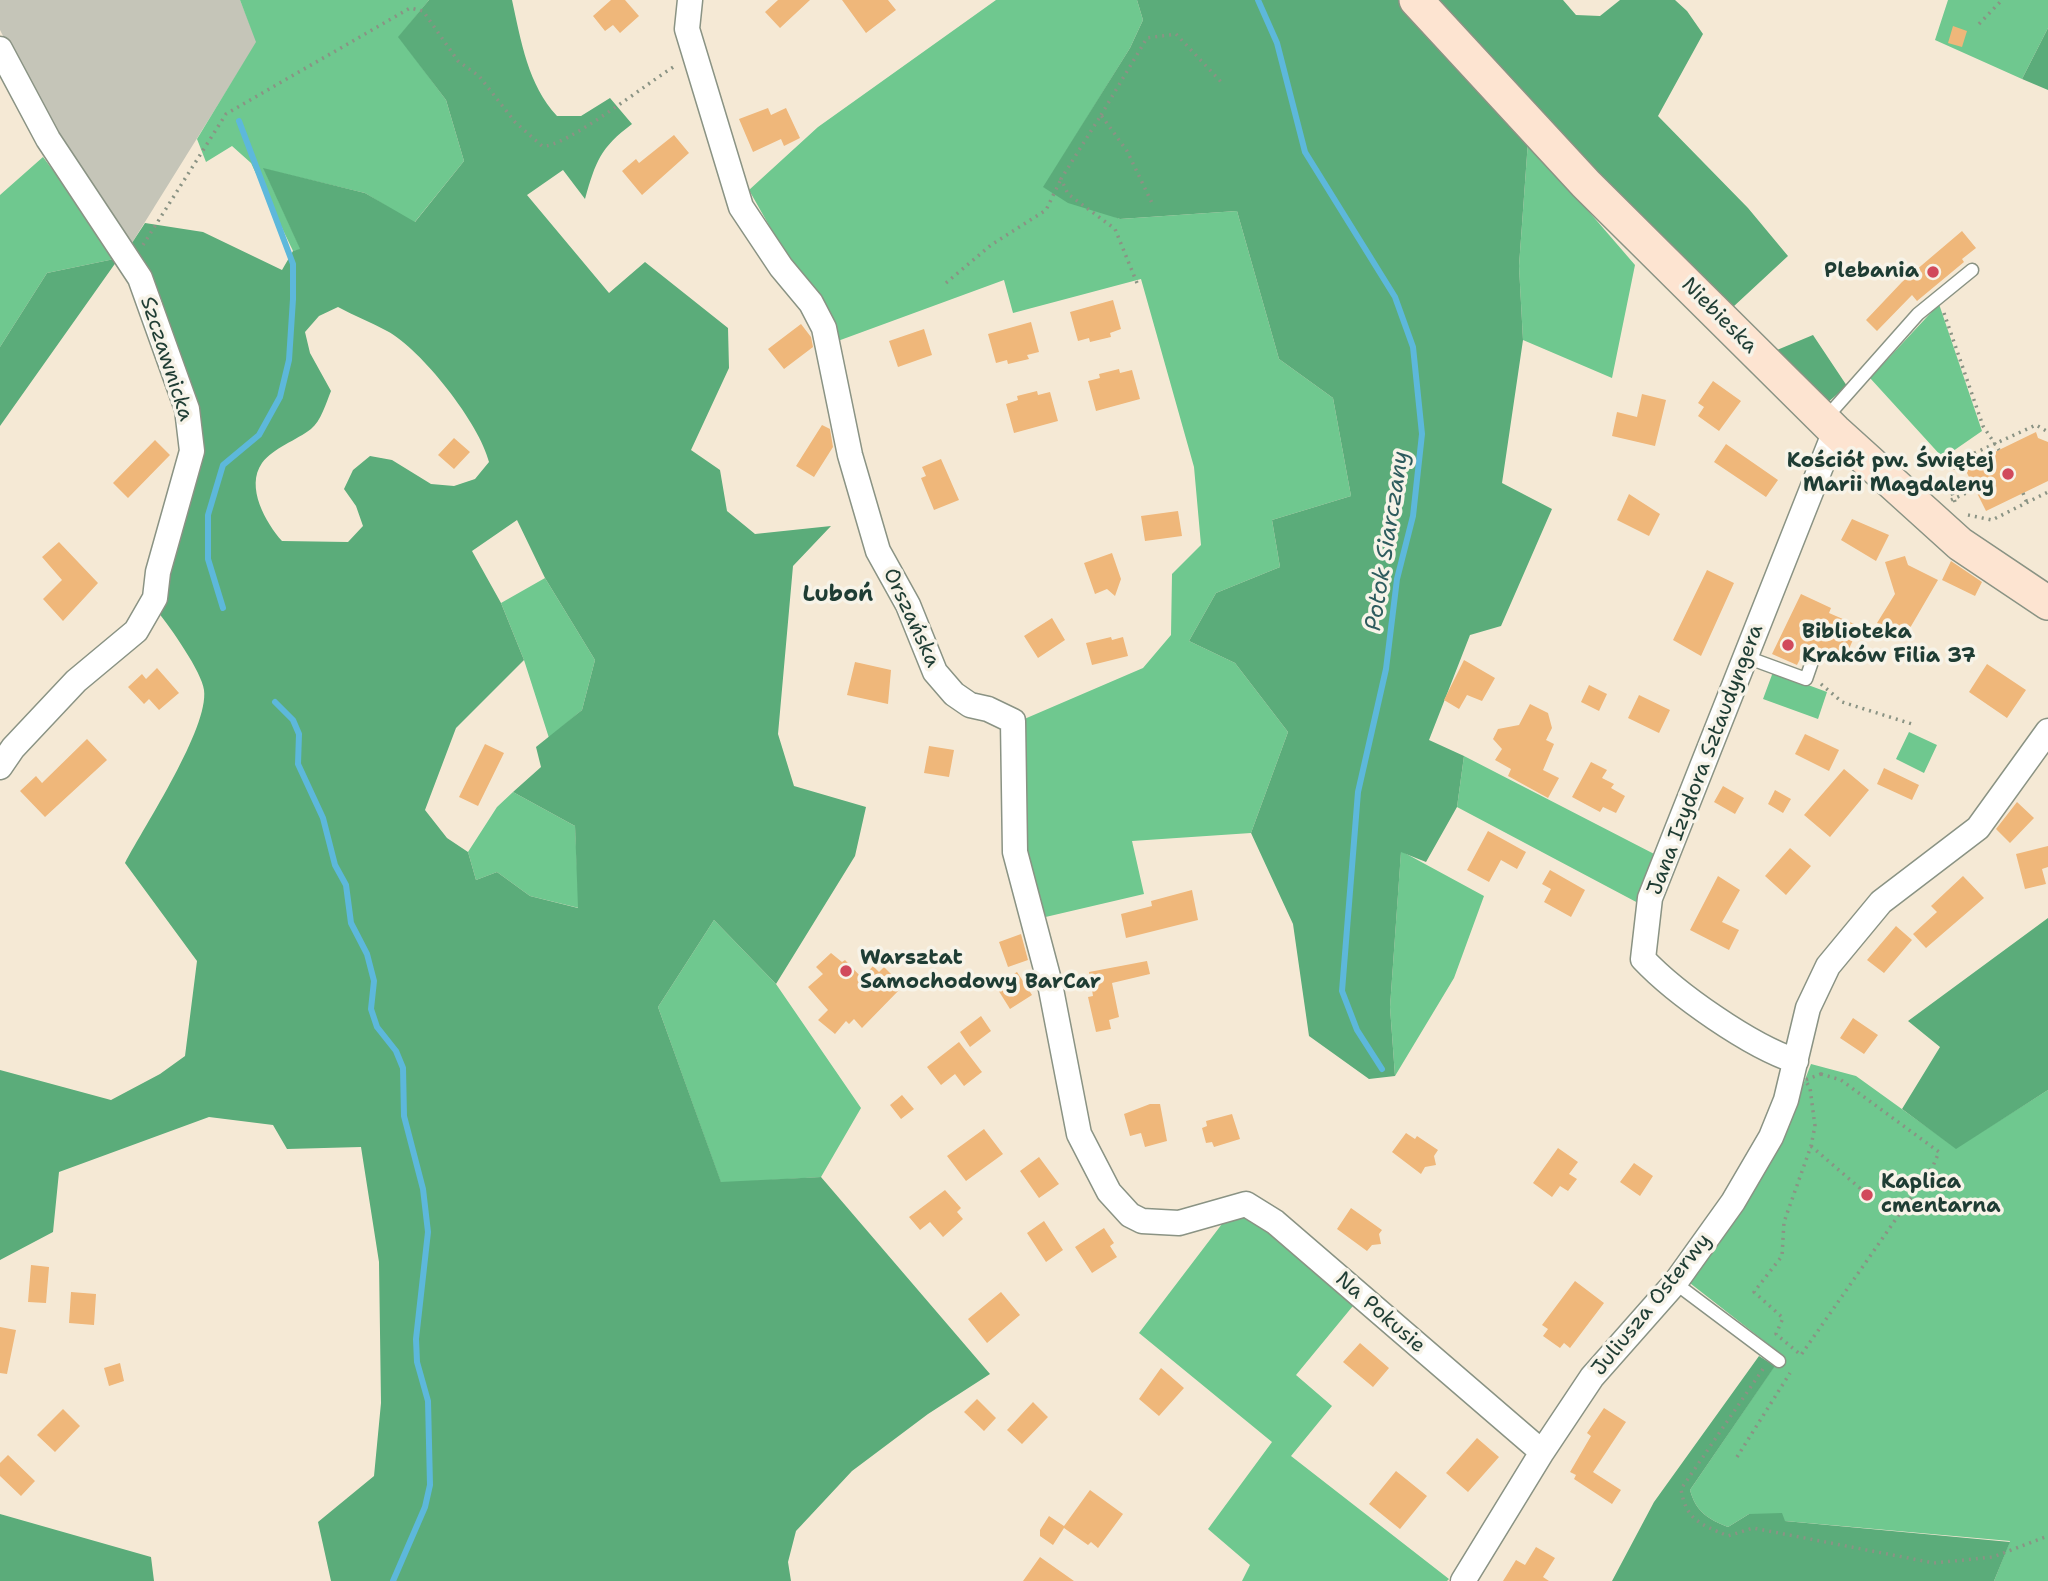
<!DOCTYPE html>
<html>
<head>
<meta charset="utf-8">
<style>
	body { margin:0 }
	canvas { display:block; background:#f5e9d5 }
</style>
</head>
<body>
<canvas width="2048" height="1581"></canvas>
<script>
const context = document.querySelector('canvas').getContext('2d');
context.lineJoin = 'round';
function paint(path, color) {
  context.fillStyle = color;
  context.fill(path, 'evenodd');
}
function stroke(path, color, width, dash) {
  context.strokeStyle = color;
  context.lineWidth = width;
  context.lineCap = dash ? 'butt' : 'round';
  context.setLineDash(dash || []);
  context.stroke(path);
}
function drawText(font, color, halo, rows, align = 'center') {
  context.font = font + ' "Shantell Sans",sans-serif';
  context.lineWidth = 7;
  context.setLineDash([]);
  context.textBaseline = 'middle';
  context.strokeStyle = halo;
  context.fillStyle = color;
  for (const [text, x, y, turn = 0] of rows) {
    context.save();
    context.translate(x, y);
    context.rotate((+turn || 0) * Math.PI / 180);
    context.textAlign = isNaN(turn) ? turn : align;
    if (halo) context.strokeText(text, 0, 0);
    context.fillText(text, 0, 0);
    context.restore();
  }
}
const industrial = new Path2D(`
	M0,0H240L257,42L130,246L32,93L0,30Z`);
const green = new Path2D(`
	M240,0H429L399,37L446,100L464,161L414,223L365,193L264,169L301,250L293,251L251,163L232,146L206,162L197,139L256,42Z
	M996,0H1137L1143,20L1130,48L1044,187L1120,219L1237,211L1279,359L1333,398L1351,496L1272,520L1280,567L1216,593L1189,641L1235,663L1288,732L1251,833L1132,841L1144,894L1037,919L1024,842L1022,720L1143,668L1171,635L1172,574L1201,545L1194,467L1141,279L1013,313L1004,280L835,342L749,190L818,127Z
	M1948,0H2048V28L2022,79L1935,40Z
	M1528,141L1635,265L1612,378L1523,340L1519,266Z
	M43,157L119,258L47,273L0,347V195Z
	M1939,304L1982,431L1943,458L1870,378Z
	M545,578L595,660L582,710L549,738L524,660L501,603Z
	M1773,672L1827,692L1818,719L1763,699Z
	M1909,732L1937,745L1924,773L1896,759Z
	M1464,756L1660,857L1640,904L1457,807Z
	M513,792L575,826L579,908L530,896L497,872L476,880L468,852L497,807Z
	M1401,851L1484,896L1454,978L1395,1076L1390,1007Z
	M714,920L776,984L861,1108L821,1177L721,1183L658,1007Z
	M1811,1064L1856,1076L1956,1148L2048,1090V1581H1994L2010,1541L1785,1521L1749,1514L1728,1527C1708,1519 1696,1512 1690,1490L1782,1355L1686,1280L1785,1132Z
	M1249,1214L1357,1301L1296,1375L1332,1406L1291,1456L1449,1579L1447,1581H1242L1250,1565L1208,1529L1272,1442L1139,1333L1225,1220Z`);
const forest = new Path2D(`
	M429,0H512C521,41 528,85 557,116H581L610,98L632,124C600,148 596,161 585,199L563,170L527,195L609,293L645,262L728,328L729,368L691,450L720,470L727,511L755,534L831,526L793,566L778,734L794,786L866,807L855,856L776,984L714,920L658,1007L721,1182L821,1177L990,1374L928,1414L852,1471L796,1531L788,1562L791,1581H331L318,1522L374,1476L381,1403L379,1262L361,1147L287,1149L273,1125L209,1117L59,1172L53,1232L0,1260V1070L111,1100L160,1074L185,1056L197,961L125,863C145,825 209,728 204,690C202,672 170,627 158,612L202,428L169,324L130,246L145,223L203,232L282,270L293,251L300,249L263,168L365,193L415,222L464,161L446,100L398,37ZM338,307C354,316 371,322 387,331C421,349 480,424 489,462L475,479L454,486L431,484L392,460L370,456L353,470L344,489L356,506L363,526L348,542L282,541C266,523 245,487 262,463C273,448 297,440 311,429C321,421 326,403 331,391L310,353L305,332L319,316ZM517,520L545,578L595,660L582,710L536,747L541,767L513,792L575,826L578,908L530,896L497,872L476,880L468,852L447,838L425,810L456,728L524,660L501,603L472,551Z
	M1137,0H1398L1528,141L1519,266L1523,340L1502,483L1552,509L1501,626L1470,635L1429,740L1464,756L1457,807L1426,862L1401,852L1390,1007L1395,1076L1369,1079L1309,1036L1293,924L1251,833L1288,732L1235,663L1189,641L1216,593L1280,567L1272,520L1351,496L1333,398L1279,359L1237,211L1120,219L1068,203L1043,187L1130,48L1143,20Z
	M1429,0H1563L1576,15L1600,16L1620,0H1675L1687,11L1703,34L1658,116L1748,208L1788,256L1733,307L1638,216Z
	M2048,28V90L2022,79Z
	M119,258L0,426V347L47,273Z
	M1813,335L1847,386L1827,403L1777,350Z
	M2048,918V1090L1956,1149L1902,1109L1940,1047L1908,1021Z
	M1759,1356L1775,1366L1690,1490C1696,1512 1708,1519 1728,1527L1749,1514L1782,1513L1785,1521L2010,1542L1994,1581H1612L1654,1502Z
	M0,1514L151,1557L154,1581H0Z`);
const stream = new Path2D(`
	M1258,0L1277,43L1305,152L1395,297L1413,347L1422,434L1413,516L1397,579L1386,669L1358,792L1342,991L1357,1030L1382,1069
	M223,608L208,559V515L223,465L259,435L280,397L289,360L293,299V264L239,121
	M275,702L293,720L299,734L298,764L323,818L335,865L346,885L351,923L367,954L374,981L371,1009L377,1027L396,1051L403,1068L404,1116L423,1189L428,1232L416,1339L417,1362L428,1401L430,1485L425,1507L393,1581`);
const building = new Path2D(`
	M611,0H625L639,16L620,33L613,25L605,31L593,16Z
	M778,0H810L780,28L765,12Z
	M842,0H888L896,10L866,33Z
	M1953,26L1967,31L1962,47L1948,43Z
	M768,108L771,115L786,108L800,138L784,146L781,139L753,152L739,119Z
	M674,135L689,153L642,195L622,171L636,159L639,163Z
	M1962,231L1976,248L1962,259L1964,262L1917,301L1912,295L1877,331L1866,320L1902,282Z
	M1113,300L1121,329L1110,333L1111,337L1090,342L1089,338L1078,341L1070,312Z
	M1031,322L1039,352L1027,355L1029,359L1008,364L1007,360L996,363L988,334Z
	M801,324L811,337L813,347L784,369L768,349Z
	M924,329L932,355L898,367L889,341Z
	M1119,369L1120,373L1132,370L1140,399L1096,411L1088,381L1100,378L1099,374Z
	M1713,381L1741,401L1719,431L1698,416L1704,407L1698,403Z
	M1037,391L1038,395L1050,392L1058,421L1014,433L1006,404L1018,400L1017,396Z
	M1642,394L1666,400L1655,446L1612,436L1617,412L1637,417Z
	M822,425L830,429L833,447L814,477L796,466Z
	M2036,432L2038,438L2048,442V481L1986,511L1964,467Z
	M454,438L470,452L454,469L438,455Z
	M155,440L170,455L128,498L113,483Z
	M1726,444L1778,480L1766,497L1714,462Z
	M941,459L959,500L934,510L921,478L926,476L922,467Z
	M1629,494L1660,514L1649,536L1617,520Z
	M1178,511L1182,536L1145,541L1141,516Z
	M1852,519L1889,535L1876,561L1841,540Z
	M59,542L98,583L63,621L43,599L62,580L42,557Z
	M1112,553L1121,579L1115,596L1107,589L1095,594L1084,563Z
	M1905,556L1908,565L1938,580L1903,640L1877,623L1895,594L1885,562Z
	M1951,561L1982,582L1975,596L1942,580Z
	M1707,570L1734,583L1701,656L1673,640Z
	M1801,594L1831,608L1829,613L1859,626L1845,658L1837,654L1835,657L1807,645L1797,665L1772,654Z
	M1052,618L1065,640L1038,658L1024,636Z
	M1111,637L1112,640L1123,637L1128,656L1092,665L1086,643Z
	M1464,660L1495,678L1482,701L1467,695L1459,709L1444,700Z
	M855,662L891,670L888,704L847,695Z
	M1987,664L2026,690L2007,718L1969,692Z
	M157,668L179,693L159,710L149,699L144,704L128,687L142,674L146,679Z
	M1589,685L1607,694L1599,711L1581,702Z
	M1639,695L1670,710L1659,733L1628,718Z
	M1530,704L1548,713L1552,728L1546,740L1554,744L1543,770L1559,778L1548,798L1508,776L1511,769L1495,760L1502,749L1493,739L1498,729L1519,725Z
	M1805,734L1839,750L1829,771L1795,754Z
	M87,739L107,760L45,817L20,791L36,776L42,783Z
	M485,744L504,753L478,806L459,797Z
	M929,746L954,750L949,777L924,773Z
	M1591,762L1607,770L1602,778L1614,784L1611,788L1625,796L1616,813L1603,807L1600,812L1572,797Z
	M1884,768L1919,785L1912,800L1877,784Z
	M1844,769L1869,790L1830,837L1804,815Z
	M1723,786L1744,798L1735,814L1714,802Z
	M1775,790L1791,799L1783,813L1768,804Z
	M2017,802L2034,818L2010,843L1996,829Z
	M1488,831L1526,852L1517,869L1501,860L1489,882L1467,870Z
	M2048,846V867L2042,869L2046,884L2025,889L2016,854Z
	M1790,848L1811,866L1786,895L1765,876Z
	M1550,870L1585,890L1571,917L1544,902L1551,889L1542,884Z
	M1718,876L1740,890L1722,922L1739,930L1729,950L1690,930Z
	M1963,876L1984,898L1926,948L1913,934L1937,912L1931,906Z
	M1192,890L1198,920L1126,938L1121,914L1152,906L1151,901Z
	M1896,926L1912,940L1884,973L1867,960Z
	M1021,934L1028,960L1008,967L999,942Z
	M831,953L842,962L845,960L862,978L873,966L879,972L884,967L903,986L862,1028L854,1019L849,1024L846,1021L835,1034L818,1020L828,1010L808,987L823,974L816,967Z
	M1147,961L1150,974L1112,983L1119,1017L1109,1020L1111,1029L1096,1032L1088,997L1093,996L1089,972Z
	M1017,972L1032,995L1010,1009L995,985Z
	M981,1016L991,1031L970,1047L960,1032Z
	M1853,1018L1878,1035L1864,1054L1840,1038Z
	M959,1042L982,1072L964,1086L955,1074L941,1085L927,1067Z
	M902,1095L914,1109L901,1119L890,1105Z
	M1150,1104H1160L1167,1141L1145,1147L1141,1133L1130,1136L1124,1114Z
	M1232,1114L1240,1139L1214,1147L1212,1142L1206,1143L1202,1128L1207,1126L1206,1121Z
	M984,1129L1003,1154L966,1181L947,1156Z
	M1406,1133L1415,1139L1417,1136L1438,1150L1434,1156L1436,1165L1425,1167L1421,1174L1392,1152Z
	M1558,1148L1578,1162L1569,1174L1577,1179L1568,1191L1560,1186L1552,1197L1533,1183Z
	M1039,1157L1059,1184L1039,1198L1020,1171Z
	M1634,1163L1653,1176L1640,1196L1620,1182Z
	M945,1190L961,1208L957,1212L963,1219L943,1237L930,1222L920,1230L909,1217Z
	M1351,1208L1382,1230L1379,1234L1381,1244L1372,1245L1367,1251L1337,1229Z
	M1044,1221L1063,1250L1046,1262L1027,1233Z
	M1104,1228L1114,1243L1110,1246L1117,1257L1092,1273L1075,1247Z
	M31,1265L49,1267L46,1303L28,1302Z
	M1575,1281L1604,1303L1570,1348L1564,1343L1560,1348L1543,1336L1548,1329L1542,1325Z
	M71,1292L96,1294L94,1325L69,1323Z
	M1001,1292L1020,1315L987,1343L968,1319Z
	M0,1327L16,1330L7,1374L0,1373Z
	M1360,1343L1389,1368L1373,1387L1343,1362Z
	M120,1363L124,1381L109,1386L104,1368Z
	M1161,1368L1184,1388L1159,1416L1139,1399Z
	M977,1399L996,1418L984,1431L964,1412Z
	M1033,1402L1048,1417L1022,1444L1007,1430Z
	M1604,1408L1626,1422L1593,1472L1621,1490L1612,1504L1574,1479L1576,1475L1570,1472L1591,1436L1587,1433Z
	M63,1409L80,1426L55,1452L37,1435Z
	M1477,1438L1499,1457L1468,1492L1446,1473Z
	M8,1455L35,1481L21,1496L0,1476V1463Z
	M1396,1471L1427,1496L1400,1529L1369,1504Z
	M1090,1490L1123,1514L1098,1548L1091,1542L1088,1545L1064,1528L1053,1545L1040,1536V1530L1049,1516L1064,1526Z
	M1536,1547L1555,1558L1543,1577L1549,1581H1503L1516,1560L1525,1565Z
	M1040,1557L1074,1581H1023Z`);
const path = new Path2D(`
	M1979,24L2002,0
	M1101,115L1147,38L1176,34L1224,85
	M143,245L226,114L410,8L423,11L458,61L479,76L515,122L542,146C564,149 650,81 675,66
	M946,283L991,245L1046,210L1061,179
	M1137,283L1115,229L1068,194L1061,179L1101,115L1127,151L1152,203
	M1944,313L1983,426L1999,450
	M2023,493L2027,503
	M1951,500L1975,489
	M1955,502L1948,481L1957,461L2036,425L2048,432
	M1968,515L1992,520L2048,492
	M1821,684L1842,702L1912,724
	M1821,1074L1841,1080L1939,1152L1933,1166L1801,1355L1776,1334L1783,1318L1754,1292L1782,1256L1784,1222L1811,1146L1815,1126L1810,1088L1805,1080Z
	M1811,1146L1862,1190
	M1763,1369L1681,1489C1686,1520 1700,1524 1728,1536L1753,1528L1934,1563L1993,1557L2048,1536
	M1737,1457L1790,1373`);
const lane = new Path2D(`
	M1824,420L1918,314L1972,270
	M1746,657L1806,679L1814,656
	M1675,1283L1779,1361`);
const street = new Path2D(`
	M690,0L687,29L741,207L781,267L811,303L824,328L850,455L878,551L908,605L935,672L954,694L970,705L988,709L1013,721L1015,852L1050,984L1079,1134L1109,1192L1130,1215L1142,1221L1179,1223L1246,1204L1275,1222L1542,1452
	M0,49L48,139L140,278L187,409L192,451L158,572L155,598L136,631L76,681L13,748L0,767
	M1796,1061C1750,1046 1676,994 1643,959L1650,898L1835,431
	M1463,1581L1542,1452L1592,1377L1675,1283L1733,1202L1771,1137L1786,1100L1808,1008L1828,966L1881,902L1978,828L2048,731`);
const secondary = new Path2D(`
	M1416,0L1586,184L1835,431L1960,544L2048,603`);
const markers = [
	[1933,272,7,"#d1495b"],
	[2008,474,7,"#d1495b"],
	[1788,645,7,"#d1495b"],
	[846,971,7,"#d1495b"],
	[1867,1195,7,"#d1495b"]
];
const poiNames = [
	["Plebania",1919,272,"right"],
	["Kościół pw. Świętej",1994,462,"right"],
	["Marii Magdaleny",1994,486,"right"],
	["Biblioteka",1802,633],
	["Kraków Filia 37",1802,657],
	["Warsztat",860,959],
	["Samochodowy BarCar",860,983],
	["Kaplica",1881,1183],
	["cmentarna",1881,1207]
];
const streetNames = [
	["Niebieska",1719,316,45],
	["Szczawnicka",166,359,72],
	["Orszańska",911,618,65],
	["Jana Izydora Sztaudyngera",1706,760,-69],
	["Juliusza Osterwy",1652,1305,-51],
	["Na Pokusie",1380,1313,41]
];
const waterNames = [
	["Potok Siarczany",1388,541,-81]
];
const neighbourhoodNames = [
	["Luboń",838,595]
];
paint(industrial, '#c5c5b8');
paint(green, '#6fc88f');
paint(forest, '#5bac7a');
stroke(stream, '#5db8db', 6);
paint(building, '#efb77a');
stroke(lane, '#8a9384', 15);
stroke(street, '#8a9384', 27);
stroke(secondary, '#8a9384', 36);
stroke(path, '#8a9384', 3.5, [2, 5]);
stroke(lane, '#fff', 12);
stroke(street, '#fff', 24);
stroke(secondary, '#fde4d1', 33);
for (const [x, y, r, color] of markers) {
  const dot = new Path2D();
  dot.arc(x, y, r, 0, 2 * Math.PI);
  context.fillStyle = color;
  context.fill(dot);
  stroke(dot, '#f7f3e8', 2.5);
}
drawText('bold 21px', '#1f3d34', '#f7f3e8', poiNames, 'left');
drawText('21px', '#1f3d34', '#f7f3e8', streetNames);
drawText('italic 23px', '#2e5c5e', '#f7f3e8', waterNames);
drawText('bold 23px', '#1f3d34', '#f7f3e8', neighbourhoodNames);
</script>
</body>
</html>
